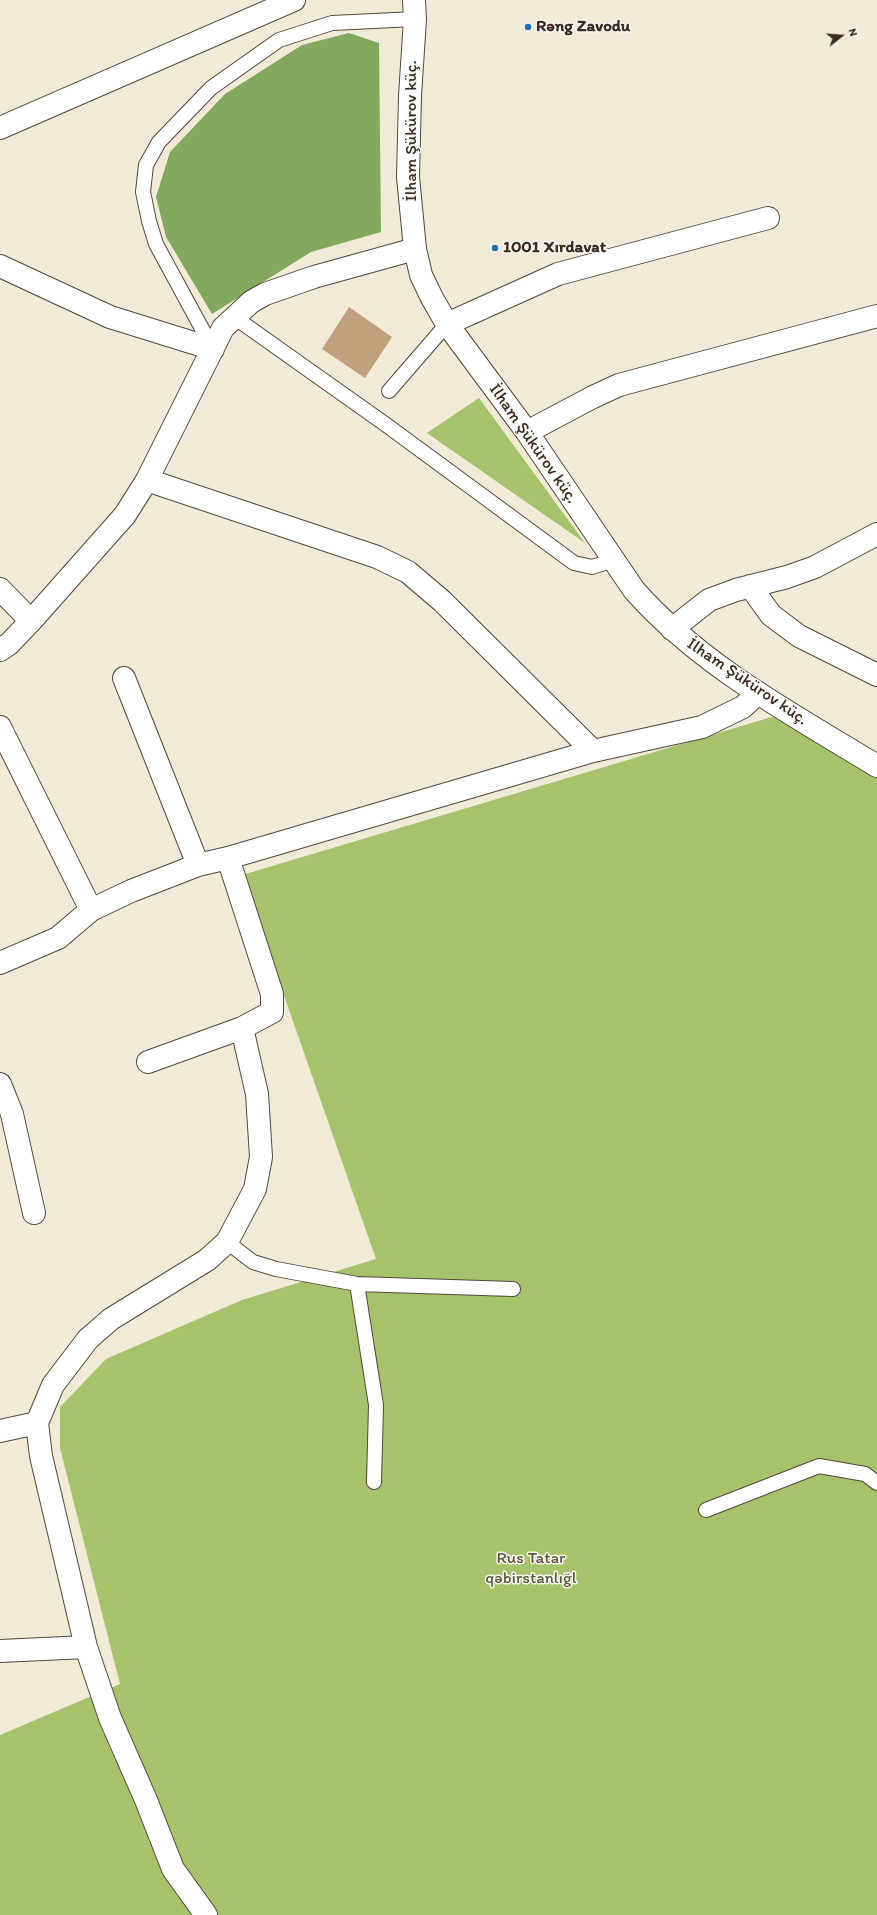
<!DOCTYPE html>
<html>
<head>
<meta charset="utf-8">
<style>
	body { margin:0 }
	#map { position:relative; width:877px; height:1915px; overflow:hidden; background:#f1ead6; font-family:Itim,sans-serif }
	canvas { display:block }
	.north { position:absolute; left:821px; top:16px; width:40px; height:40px; -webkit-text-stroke:3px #f6f6f2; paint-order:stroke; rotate:73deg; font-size:11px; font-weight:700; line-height:16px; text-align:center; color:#3b2a1e }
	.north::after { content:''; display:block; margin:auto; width:14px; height:18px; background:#3b2a1e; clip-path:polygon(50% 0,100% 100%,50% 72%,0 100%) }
</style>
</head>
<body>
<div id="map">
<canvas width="877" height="1915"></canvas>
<div class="north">N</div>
</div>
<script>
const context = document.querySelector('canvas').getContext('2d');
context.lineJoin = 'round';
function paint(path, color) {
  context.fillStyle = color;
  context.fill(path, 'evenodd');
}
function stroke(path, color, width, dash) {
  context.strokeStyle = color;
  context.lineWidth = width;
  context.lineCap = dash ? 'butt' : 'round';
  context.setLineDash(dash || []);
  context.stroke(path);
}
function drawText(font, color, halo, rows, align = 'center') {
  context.font = font + ' Itim,sans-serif';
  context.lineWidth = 3;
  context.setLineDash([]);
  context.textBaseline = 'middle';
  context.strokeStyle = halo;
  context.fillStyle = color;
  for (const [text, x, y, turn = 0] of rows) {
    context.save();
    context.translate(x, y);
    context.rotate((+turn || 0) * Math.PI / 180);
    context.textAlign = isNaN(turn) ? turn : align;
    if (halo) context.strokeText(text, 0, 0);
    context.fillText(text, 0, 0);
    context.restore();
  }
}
const green = new Path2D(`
	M479,398L585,543L427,433Z
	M792,711L877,778V1915H0V1735L120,1684L60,1448V1407L106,1359L242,1300L376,1259L242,875Z`);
const forest = new Path2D(`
	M349,33L379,43L381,232L311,252L212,314L166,237L156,197L170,152L225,94L302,45Z`);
const building = new Path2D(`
	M349,307L392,337L365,378L322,349Z`);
const service = new Path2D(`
	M234,317L385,424L574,563L592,567L614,560
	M213,349L156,244L149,221L143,192L146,165L159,142L211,88L279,40L332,23L415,19
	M389,391L447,324
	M227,1242L253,1262L276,1269L357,1284L376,1405L374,1482
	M357,1284L513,1289
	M706,1510L819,1466L865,1474L877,1483`);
const minor = new Path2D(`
	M0,128L294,0
	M0,266L110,317L213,349
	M447,324L558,274L768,218
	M527,432L593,397L619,385L877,316
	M147,480L377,557L408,572L442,601L593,751
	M750,586L771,615L799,636L877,675
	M0,589L31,621
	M672,629L709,600L736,590L787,577L815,567L877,534
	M0,650L9,644L31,621L125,515L147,480L223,328L251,302L265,294L314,277L415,249
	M124,678L198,865
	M0,727L91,910
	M0,963L58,938L91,910L131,891L198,865L228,858L593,751L702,727L743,707L758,693
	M148,1062L242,1028
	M0,1084L12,1114L34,1213
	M0,1431L37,1423
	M0,1651L86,1647
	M206,1915L173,1869L146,1800L110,1718L86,1647L41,1456L37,1423L53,1385L88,1339L111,1319L207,1260L227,1242L255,1189L261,1157L257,1094L242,1028L272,1012V994L228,858`);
const tertiary = new Path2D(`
	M414,0L415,19L410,96L408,177L415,249L421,275L432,298L447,324L527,432L634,590C701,666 792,714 877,766`);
const markers = [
	[528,27,4,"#1f6fb2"],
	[495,248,4,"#1f6fb2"]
];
const poiNames = [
	["Rəng Zavodu",536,27],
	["1001 Xırdavat",503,248]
];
const streetNames = [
	["İlham Şükürov küç.",412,131,-90],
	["İlham Şükürov küç.",533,444,55],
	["İlham Şükürov küç.",747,682,34]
];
const parkNames = [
	["Rus Tatar",531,1559],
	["qəbirstanlığl",531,1579]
];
paint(green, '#a4c36b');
paint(forest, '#83a95f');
paint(building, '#c1a07d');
stroke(service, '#56473a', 16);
stroke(minor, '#56473a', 24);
stroke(tertiary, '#56473a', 24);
stroke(service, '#fff', 14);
stroke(minor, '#fff', 22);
stroke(tertiary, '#fff', 22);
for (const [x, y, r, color] of markers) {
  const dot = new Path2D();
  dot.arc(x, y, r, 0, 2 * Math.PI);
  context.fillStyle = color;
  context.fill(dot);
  stroke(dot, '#f6f6f2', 1.5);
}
drawText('bold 17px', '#3b2a1e', '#f6f6f2', poiNames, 'left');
drawText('17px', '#3b2a1e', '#f6f6f2', streetNames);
drawText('17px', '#5a5835', '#f6f6f2', parkNames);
</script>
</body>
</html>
